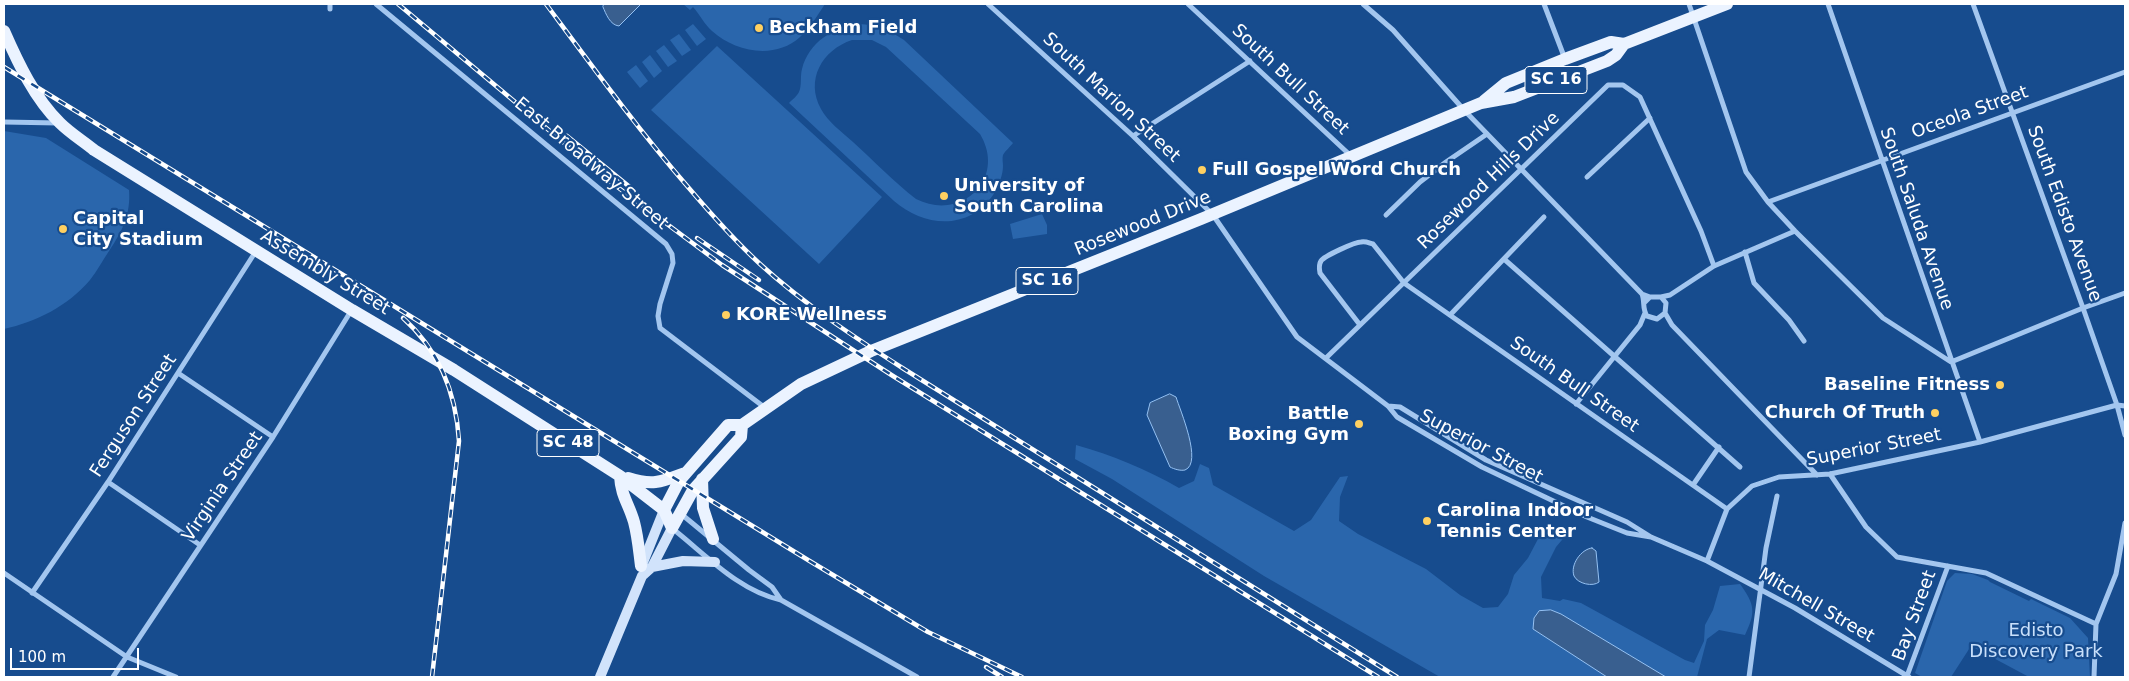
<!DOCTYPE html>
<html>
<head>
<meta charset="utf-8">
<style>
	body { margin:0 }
	#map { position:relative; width:2129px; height:681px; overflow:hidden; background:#174c8e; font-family:"DejaVu Sans",sans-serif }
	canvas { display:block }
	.frame { position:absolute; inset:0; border:5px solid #fff; pointer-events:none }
	.scale { position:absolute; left:10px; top:648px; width:129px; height:22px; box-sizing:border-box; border:2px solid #fff; border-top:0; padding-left:6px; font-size:15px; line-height:18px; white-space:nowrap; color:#fff; -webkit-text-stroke:4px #174c8e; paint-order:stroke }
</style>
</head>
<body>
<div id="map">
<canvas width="2129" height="681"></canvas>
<div class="frame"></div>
<div class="scale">100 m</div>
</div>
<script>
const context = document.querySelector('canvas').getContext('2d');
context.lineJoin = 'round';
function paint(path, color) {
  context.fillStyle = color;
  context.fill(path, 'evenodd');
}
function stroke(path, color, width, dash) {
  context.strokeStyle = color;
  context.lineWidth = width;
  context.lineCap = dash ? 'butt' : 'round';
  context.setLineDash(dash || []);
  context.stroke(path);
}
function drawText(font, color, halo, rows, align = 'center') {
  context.font = font + ' "DejaVu Sans",sans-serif';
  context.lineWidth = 4.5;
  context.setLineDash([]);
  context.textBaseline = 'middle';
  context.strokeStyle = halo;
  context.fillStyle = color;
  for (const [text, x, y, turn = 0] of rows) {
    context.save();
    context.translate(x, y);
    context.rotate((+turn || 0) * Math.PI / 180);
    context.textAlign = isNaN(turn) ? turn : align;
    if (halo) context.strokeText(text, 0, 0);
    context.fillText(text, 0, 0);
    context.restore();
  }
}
const green = new Path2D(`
	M683,4H825C817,16 811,27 800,37C775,60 735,52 712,31C705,25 700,15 693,7L690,10Z
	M693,24L706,39L697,46L685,30Z
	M859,24C877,25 889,30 904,40L1013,143C1011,146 1005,151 1003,155C1002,158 1003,163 1003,166C1003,175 999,184 995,192C971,231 925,228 894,201L789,103C792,100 797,96 799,92C802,86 800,76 802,69C809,42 832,28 859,24ZM852,40H872L886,47L980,134C1007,179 961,222 916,199C894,182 874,161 853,142C842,132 828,122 821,109C805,80 822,50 852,40Z
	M679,34L691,50L682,56L670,40Z
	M664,45L677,61L668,67L656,51Z
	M717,46L882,197L819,264L651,110Z
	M650,55L662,71L654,78L642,62Z
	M636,65L648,81L640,88L627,72Z
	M4,131L46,138L129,190C131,214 122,232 109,251C103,260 97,271 90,280C68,306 36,322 4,329Z
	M1042,214L1047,225V234L1013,239L1010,224Z
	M1076,445C1112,455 1146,469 1179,488L1194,481L1200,464L1209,468L1213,485L1294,531L1311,520L1340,477L1348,476L1340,497L1339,521L1358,534L1426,569L1460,595L1483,608L1498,607L1508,594L1514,575L1528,558L1538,539L1549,528L1567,534L1556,547L1541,577L1542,598L1560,601L1563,599L1581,603L1685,660L1694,663L1704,641L1705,625L1713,610L1720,586L1740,584C1755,605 1756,612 1745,635L1719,630L1707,639L1697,677H1440L1264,576L1112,479L1075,459Z
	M1955,573L1972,574L1988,580L1990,582L2029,601L2031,599L2070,618L2088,638L2090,677H2029L1971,646L1951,677H1922L1915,673L1947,581Z`);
const water = new Path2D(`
	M604,4H641L619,26C610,25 606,14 603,7Z
	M1170,394L1176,397C1180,410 1203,463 1185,470C1180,471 1174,469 1170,467L1147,415L1150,403Z
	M1592,548L1596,551L1599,582C1593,587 1578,584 1574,576C1570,565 1581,549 1592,548Z
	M1551,610L1561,614L1666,677H1607L1533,629L1534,618L1539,611Z`);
const minor = new Path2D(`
	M330,4V9
	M376,4L666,244L672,254L673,263L660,304L658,316L660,328L764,407
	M988,4L1133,136L1213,215L1297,337L1388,406L1397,417L1482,467L1587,517L1627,533L1651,537L1627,522L1486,460L1400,407L1388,406
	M1188,4L1351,156
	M1363,4L1393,30L1464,110L1642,294L1650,297
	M1544,4L1565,59
	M1689,4L1746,172L1768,202L1795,231L1883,318L1951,362L2083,308L2125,293
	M1828,4L1980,442
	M1973,4L2083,308L2117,405L2125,435
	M4,122L58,123
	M1133,136L1250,61
	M1587,177L1650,118
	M1768,202L2125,72
	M1386,215L1420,182L1446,162L1487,134
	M1745,252L1754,283L1789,320L1804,341
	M1504,259L1740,467
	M1642,294C1645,301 1642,309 1647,316L1657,319L1665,313L1666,303L1661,297H1650L1645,302
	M1661,297L1670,295L1714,266L1795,231
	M1665,313L1672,325L1817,475
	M1451,314L1544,217
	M1360,325L1320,273C1319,268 1319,264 1321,261C1324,256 1355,242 1361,242C1366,241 1369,243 1373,244L1404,283L1727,509
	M1326,358L1608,85H1623L1640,97L1701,231L1714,266
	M178,373L273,437
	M1576,404L1640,325L1645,313
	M1830,474L1866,527L1897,557L1986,573L2096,624
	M108,482L200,545
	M1693,485L1719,447
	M680,513L749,570L772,587L781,600
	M673,529C706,555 739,591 781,600L917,677
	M1651,537L1707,561L1727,509L1752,486L1779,477L1830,474L1980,442L2117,405L2125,406
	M1707,561L1795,608L1909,677
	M4,573L127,657L176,677
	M32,593L108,482L256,251
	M1907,676L1948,566
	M113,677L273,437L351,311
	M1749,677L1766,548L1777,496
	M2094,677L2096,624L2116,574L2125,523`);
const secondary = new Path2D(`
	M642,565L664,510
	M652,567L683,561L715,562
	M600,677L642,576L652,567L672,528`);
const primary = new Path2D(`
	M4,31C18,63 35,99 60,123C70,133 83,141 94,150L352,310L454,370L620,476L664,510L672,528
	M1484,101L1506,83L1565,59L1611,42L1624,44L1727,4
	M620,476C621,496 629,504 634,522C638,537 639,551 641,566
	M628,478C653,486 661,482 685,473
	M702,479L703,508L713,539
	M664,510L679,481L728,425H742L801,384L871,351L1201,219L1464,110L1481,103L1514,97L1607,61L1616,55L1624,44
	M672,528L693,490L741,437L742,425`);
const rail = new Path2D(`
	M398,4L612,183L722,265L893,376L1378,677
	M546,4C592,66 637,128 688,187C711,214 734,240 760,264C804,304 854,337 904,369L1397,677
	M4,67L808,560L928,632L1022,677
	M567,136L631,188
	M697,238L759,280
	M403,318C440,351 456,393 459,441L432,677
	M986,667L1002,677`);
const markers = [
	[759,28,5,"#ffd061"],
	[1202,170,5,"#ffd061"],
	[944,196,5,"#ffd061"],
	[63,229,5,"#ffd061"],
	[726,315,5,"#ffd061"],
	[2000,385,5,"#ffd061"],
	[1935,413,5,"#ffd061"],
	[1359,424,5,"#ffd061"],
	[1427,521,5,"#ffd061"]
];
const shields = [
	[1556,80,62],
	[1047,281,62],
	[568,443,62]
];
const shieldNames = [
	["SC 16",1556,80],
	["SC 16",1047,281],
	["SC 48",568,443]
];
const poiNames = [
	["Beckham Field",769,28],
	["Full Gospel Word Church",1212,170],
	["University of",954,186],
	["South Carolina",954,207],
	["Capital",73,219],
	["City Stadium",73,240],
	["KORE Wellness",736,315],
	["Baseline Fitness",1990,385,"right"],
	["Church Of Truth",1925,413,"right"],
	["Battle",1349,414,"right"],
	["Boxing Gym",1349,435,"right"],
	["Carolina Indoor",1437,511],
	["Tennis Center",1437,532]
];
const streetNames = [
	["South Bull Street",1290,80,43],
	["South Marion Street",1111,98,43],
	["Oceola Street",1970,113,-20],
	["East Broadway Street",591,164,40],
	["Rosewood Hills Drive",1489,181,-44],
	["South Edisto Avenue",2064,214,70],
	["South Saluda Avenue",1916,219,71],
	["Rosewood Drive",1143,224,-22],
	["Assembly Street",325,273,31],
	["South Bull Street",1574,385,35],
	["Ferguson Street",134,416,-57],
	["Superior Street",1481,447,28],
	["Superior Street",1874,448,-11],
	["Virginia Street",223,487,-56],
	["Mitchell Street",1816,606,30],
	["Bay Street",1915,616,-70]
];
const parkNames = [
	["Edisto",2036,631],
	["Discovery Park",2036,652]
];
paint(green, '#2a66ac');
paint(water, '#395f8f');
stroke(water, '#95c1f2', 1);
stroke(minor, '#a3c6ef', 5);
stroke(secondary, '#d1e3fb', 10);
stroke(primary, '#ebf3ff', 12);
stroke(rail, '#fff', 4.5);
stroke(rail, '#174c8e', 2.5, [8]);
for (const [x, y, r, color] of markers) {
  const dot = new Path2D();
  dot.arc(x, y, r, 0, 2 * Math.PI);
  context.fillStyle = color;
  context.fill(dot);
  stroke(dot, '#174c8e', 2);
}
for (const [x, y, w] of shields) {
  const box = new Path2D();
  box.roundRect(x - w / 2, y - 13.5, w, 27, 4);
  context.fillStyle = '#174c8e';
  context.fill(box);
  stroke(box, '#fff', 1);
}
drawText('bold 16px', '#fff', null, shieldNames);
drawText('bold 18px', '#fff', '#174c8e', poiNames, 'left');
drawText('18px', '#fff', '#174c8e', streetNames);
drawText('18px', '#c9e0fb', '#174c8e', parkNames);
</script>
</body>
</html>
